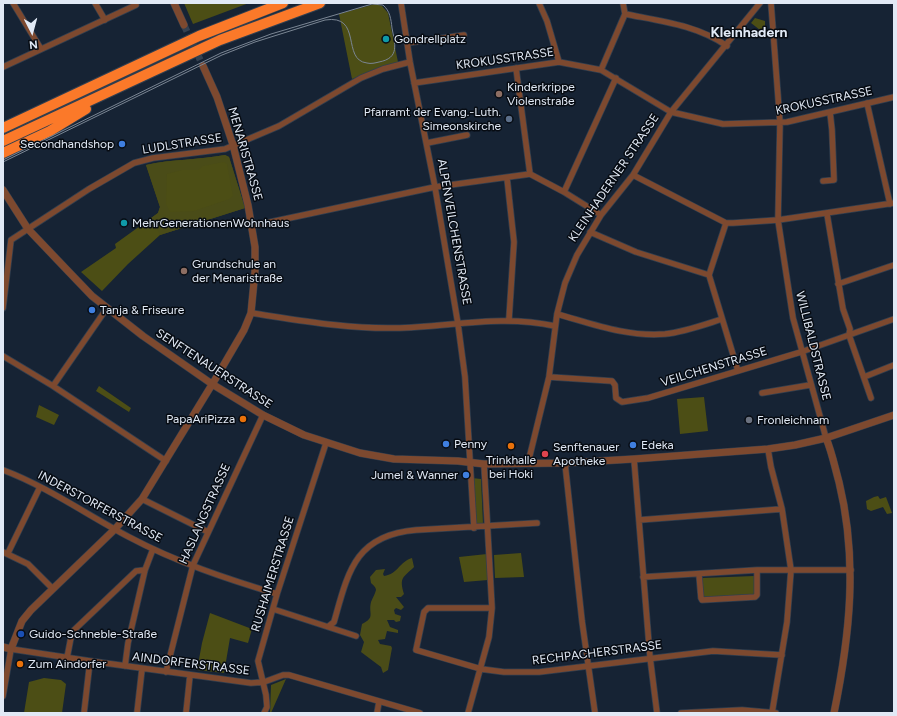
<!DOCTYPE html>
<html>
<head>
<meta charset="utf-8">
<style>
	body { margin:0 }
	#map { position:relative; width:897px; height:716px; overflow:hidden; background:#162334; font-family:Figtree,sans-serif }
	canvas { display:block }
	.frame { position:absolute; inset:0; border:4px solid #e1e9f5; pointer-events:none }
	.north { position:absolute; left:12px; top:12px; width:40px; height:40px; -webkit-text-stroke:3px #070c13; paint-order:stroke; rotate:174deg; font-size:11px; font-weight:700; line-height:16px; text-align:center; color:#e1e9f5 }
	.north::after { content:''; display:block; margin:auto; width:14px; height:18px; background:#e1e9f5; clip-path:polygon(50% 0,100% 100%,50% 72%,0 100%) }
</style>
</head>
<body>
<div id="map">
<canvas width="897" height="716"></canvas>
<div class="frame"></div>
<div class="north">N</div>
</div>
<script>
const context = document.querySelector('canvas').getContext('2d');
context.lineJoin = 'round';
function paint(path, color) {
  context.fillStyle = color;
  context.fill(path, 'evenodd');
}
function stroke(path, color, width, dash) {
  context.strokeStyle = color;
  context.lineWidth = width;
  context.lineCap = dash ? 'butt' : 'round';
  context.setLineDash(dash || []);
  context.stroke(path);
}
function drawText(font, color, halo, rows, align = 'center') {
  context.font = font + ' Figtree,sans-serif';
  context.lineWidth = 3;
  context.setLineDash([]);
  context.textBaseline = 'middle';
  context.strokeStyle = halo;
  context.fillStyle = color;
  for (const [text, x, y, turn = 0] of rows) {
    context.save();
    context.translate(x, y);
    context.rotate((+turn || 0) * Math.PI / 180);
    context.textAlign = isNaN(turn) ? turn : align;
    if (halo) context.strokeText(text, 0, 0);
    context.fillText(text, 0, 0);
    context.restore();
  }
}
const green = new Path2D(`
	M184,3H249L193,24Z
	M375,4L382,6L388,13L398,62L352,79L339,14Z
	M755,18L765,21V34L761,37L758,32L760,30L751,23Z
	M225,155L229,157L245,208L160,235L128,264L102,291L81,272L116,248L115,244L158,213L160,207L146,165C172,159 199,160 225,155Z
	M99,386L131,408L129,412L96,391Z
	M704,397L708,431L680,434L677,399Z
	M39,405L59,415L54,425L36,417Z
	M472,478L481,479L483,524H476Z
	M878,496L880,499L886,497L892,513L887,514L883,507L871,511L867,509L866,501L874,497Z
	M521,553L524,577L495,578L494,555Z
	M487,554L488,580L464,582L459,557Z
	M754,576V595L703,598L702,578Z
	M210,613L252,629L248,643L230,638L224,673L197,670L202,643Z
	M44,678L61,680L66,684L62,713H24L29,682Z
	M286,679L271,713H270L271,685Z`);
const forest = new Path2D(`
	M225,155L229,157L245,208L160,235L156,226L150,219L158,213L160,207L146,165C172,159 199,160 225,155ZM224,162L227,164L233,196L229,199L194,211L170,212L166,204L167,174L182,170H198L203,166Z
	M412,558L414,567C403,578 399,577 404,594L401,597H396L404,607L401,610L396,608L394,610L395,614L401,616L400,621L396,622L394,620H387L390,627L398,630V633L387,631L385,639L378,640L380,644L391,646L392,648L388,670L383,673L381,667L361,652L364,642L360,635L362,624C376,617 368,614 371,602C372,599 375,594 376,590C376,587 373,585 371,583L370,577L376,570L385,569L383,574L384,576C398,574 399,562 412,558Z`);
const tertiaryTunnel = new Path2D(`
	M184,25L203,66`);
const minor = new Path2D(`
	M13,3L41,49
	M95,3L105,20
	M401,3L410,62L435,187L458,324L465,377L474,528
	M539,3L547,21L559,62
	M771,3L780,123L778,220L793,318L826,438
	M625,14C660,21 697,25 727,46
	M407,43L464,35
	M3,67L136,5
	M516,68L530,174
	M601,70L625,14L623,3
	M414,83L559,62L601,70L671,112L723,124L787,122L894,97
	M867,103L890,204
	M427,143L467,135
	M633,175L726,223H733L778,220L894,203
	M507,178L514,242L509,319
	M823,181L834,180L832,130L830,112
	M564,192L616,78
	M827,214L843,309L850,329L849,335L871,398
	M726,223L709,275L738,371
	M252,226L435,187L530,174L564,192L601,215
	M590,232L636,252L709,275
	M838,284L894,265
	M3,308L11,240L89,189L134,163L153,158L225,149L279,126L361,78L383,69L410,62
	M251,313C298,320 347,329 395,328C450,327 500,314 555,326
	M557,314C593,324 627,337 665,334C684,332 703,325 722,319
	M3,356L53,386L166,461
	M549,377L612,381L615,385L616,398L622,402L648,398L801,352L894,319
	M864,377L894,365
	M53,386L107,308
	M762,393L810,385
	M768,449L771,467L782,509L791,570L787,622L772,713
	M634,459L650,657L657,713
	M528,463L549,377L557,314L565,283L577,255L601,215L633,175L671,112L760,3
	M565,463L582,621L595,713
	M3,470C48,487 87,515 129,537C176,562 227,579 277,594
	M142,499L208,532
	M639,520L782,509
	M3,552L28,564L52,588
	M8,553L40,487
	M699,574L701,598L702,600L755,597L757,595V570
	M643,577L757,570H851
	M492,608H428L424,612L416,650L481,669L504,672H539L713,651L782,655
	M273,609L356,636
	M329,626L334,622C348,572 355,535 416,530L537,523
	M67,658L72,632L136,571L145,570
	M125,666L128,643L145,570L153,549
	M166,672L193,565L263,415
	M3,696L11,649L90,661L251,683L264,682L283,675H289L420,713
	M84,713L90,661
	M137,713L142,669
	M186,713L190,675
	M264,713L267,707L266,695L258,661L277,594L326,443
	M377,713L379,702
	M468,713L489,637L492,608L484,464
	M681,713L742,710L776,713`);
const tertiary = new Path2D(`
	M174,3L184,25
	M3,190L28,229L68,271L92,296L143,336L212,384L263,415L304,435L360,453L394,459L458,461L484,464L565,463L634,459L768,449L795,445L826,438L894,415
	M826,438C832,452 835,468 839,482C858,560 850,635 834,713
	M3,647L11,649L22,621L31,610L115,529L142,499L216,378L244,330L251,313L255,271V247L248,205L233,145L217,97L203,66`);
const motorway = new Path2D(`
	M3,128L199,36L283,3
	M3,141L220,40L320,3
	M3,153L50,131L86,109`);
const tram = new Path2D(`
	M3,160L221,53L271,34L372,4L383,5C390,11 391,19 392,28C395,44 400,58 379,62C375,63 371,64 367,63C341,60 363,14 325,20L255,42L222,55L3,162`);
const markers = [
	[386,39,4,"#0f9aa8"],
	[499,94,4,"#8d6e63"],
	[509,119,4,"#5c6f8a"],
	[122,144,4,"#3f7fe0"],
	[124,223,4,"#0f9aa8"],
	[184,271,4,"#8d6e63"],
	[92,310,4,"#3f7fe0"],
	[243,419,4,"#e8710a"],
	[749,420,4,"#6b7280"],
	[446,444,4,"#3f7fe0"],
	[633,445,4,"#3f7fe0"],
	[511,446,4,"#e8710a"],
	[545,454,4,"#e0444e"],
	[466,475,4,"#3f7fe0"],
	[21,634,4,"#1a4fb4"],
	[20,664,4,"#e8710a"]
];
const poiNames = [
	["Gondrellplatz",394,39],
	["Kinderkrippe",507,87],
	["Violenstraße",507,101],
	["Pfarramt der Evang.-Luth.",501,112,"right"],
	["Simeonskirche",501,126,"right"],
	["Secondhandshop",114,144,"right"],
	["MehrGenerationenWohnhaus",132,223],
	["Grundschule an",192,264],
	["der Menaristraße",192,278],
	["Tanja & Friseure",100,310],
	["PapaAriPizza",235,419,"right"],
	["Fronleichnam",757,420],
	["Penny",454,444],
	["Edeka",641,445],
	["Senftenauer",553,447],
	["Apotheke",553,461],
	["Trinkhalle",511,460,"center"],
	["bei Hoki",511,474,"center"],
	["Jumel & Wanner",458,475,"right"],
	["Guido-Schneble-Straße",29,634],
	["Zum Aindorfer",28,664]
];
const streetNames = [
	["KROKUSSTRASSE",505,59,-8],
	["KROKUSSTRASSE",824,101,-12],
	["LUDLSTRASSE",182,144,-9],
	["MENARISTRASSE",245,154,74],
	["KLEINHADERNER STRASSE",614,178,-56],
	["ALPENVEILCHENSTRASSE",454,232,80],
	["WILLIBALDSTRASSE",813,346,76],
	["VEILCHENSTRASSE",714,367,-17],
	["SENFTENAUERSTRASSE",214,369,33],
	["INDERSTORFERSTRASSE",100,507,28],
	["HASLANGSTRASSE",205,514,-66],
	["RUSHAIMERSTRASSE",273,574,-73],
	["RECHPACHERSTRASSE",597,653,-7],
	["AINDORFERSTRASSE",191,664,7]
];
const quarterNames = [
	["Kleinhadern",749,33]
];
paint(green, '#4c4e15');
paint(forest, '#4a4c18');
stroke(tertiaryTunnel, '#344151', 7, [7, 3.5]);
stroke(minor, '#323f4f', 7);
stroke(tertiary, '#323f4f', 8);
stroke(motorway, '#323f4f', 12);
stroke(minor, '#7d492f', 5.5);
stroke(tertiary, '#7d492f', 7);
stroke(motorway, '#fb7929', 10);
stroke(tram, '#7b8694', 1);
for (const [x, y, r, color] of markers) {
  const dot = new Path2D();
  dot.arc(x, y, r, 0, 2 * Math.PI);
  context.fillStyle = color;
  context.fill(dot);
  stroke(dot, '#070c13', 1.5);
}
drawText('12px', '#e1e9f5', '#070c13', poiNames, 'left');
drawText('12px', '#e1e9f5', '#070c13', streetNames);
drawText('bold 14px', '#e1e9f5', '#070c13', quarterNames);
</script>
</body>
</html>
